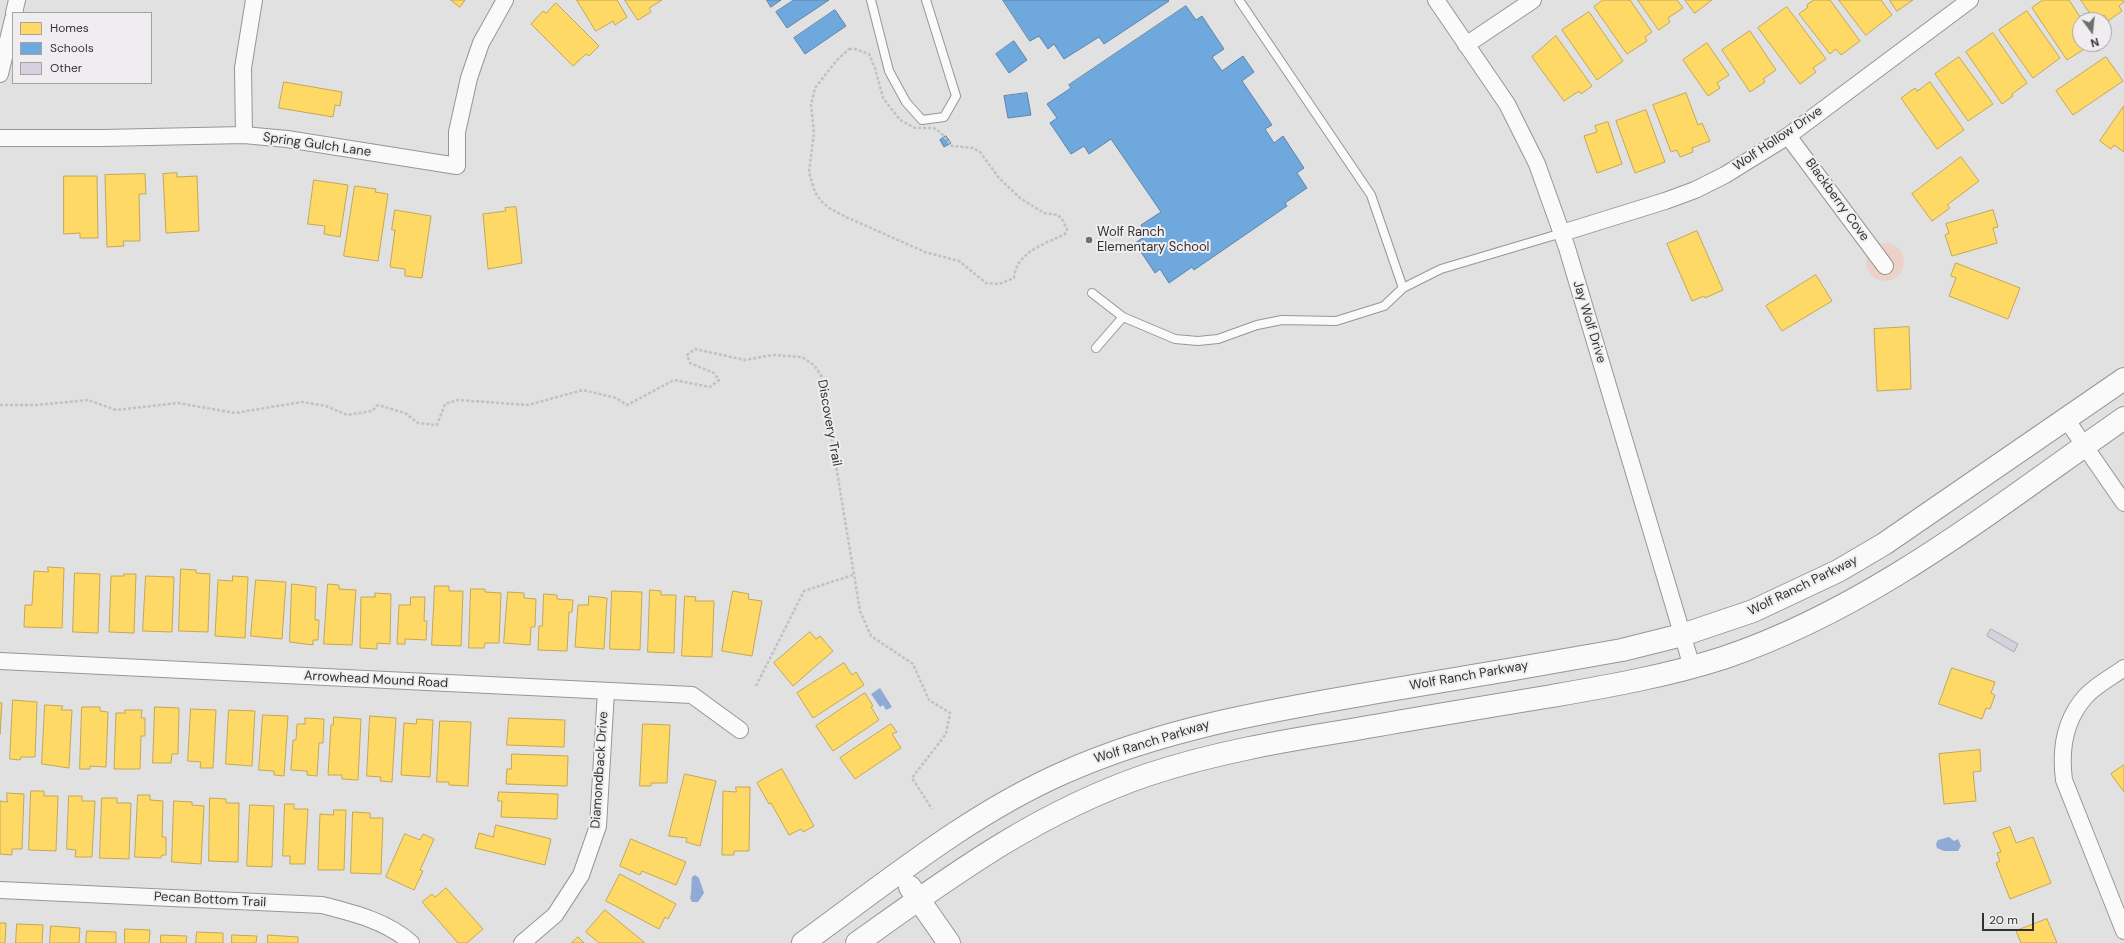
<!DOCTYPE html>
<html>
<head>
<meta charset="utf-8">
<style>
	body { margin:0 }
	#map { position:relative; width:2124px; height:943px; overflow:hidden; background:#e2e1e2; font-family:"DM Sans",sans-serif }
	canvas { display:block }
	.legend { position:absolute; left:12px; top:12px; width:140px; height:72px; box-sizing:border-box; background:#f0edf0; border:1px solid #a4a2a4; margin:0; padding:5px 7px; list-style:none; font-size:12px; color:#323132 }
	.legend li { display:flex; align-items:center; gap:8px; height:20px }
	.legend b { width:20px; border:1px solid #a4a2a4 }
	.north { position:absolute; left:2072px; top:12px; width:40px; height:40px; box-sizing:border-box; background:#f0edf0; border:1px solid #a4a2a4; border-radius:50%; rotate:165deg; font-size:11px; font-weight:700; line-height:16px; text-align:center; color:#323132 }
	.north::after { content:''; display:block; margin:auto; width:14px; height:18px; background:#706f70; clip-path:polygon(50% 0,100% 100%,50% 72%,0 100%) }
	.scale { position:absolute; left:1982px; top:913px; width:52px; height:18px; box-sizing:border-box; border:2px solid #323132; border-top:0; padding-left:5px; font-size:12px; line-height:14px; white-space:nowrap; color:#323132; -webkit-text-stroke:3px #f0edf0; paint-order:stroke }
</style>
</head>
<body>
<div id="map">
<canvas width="2124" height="943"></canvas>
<ul class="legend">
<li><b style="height:11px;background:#ffd966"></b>Homes</li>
<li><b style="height:11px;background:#6fa8dc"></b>Schools</li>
<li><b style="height:11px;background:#d5d1df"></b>Other</li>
</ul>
<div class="north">N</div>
<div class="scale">20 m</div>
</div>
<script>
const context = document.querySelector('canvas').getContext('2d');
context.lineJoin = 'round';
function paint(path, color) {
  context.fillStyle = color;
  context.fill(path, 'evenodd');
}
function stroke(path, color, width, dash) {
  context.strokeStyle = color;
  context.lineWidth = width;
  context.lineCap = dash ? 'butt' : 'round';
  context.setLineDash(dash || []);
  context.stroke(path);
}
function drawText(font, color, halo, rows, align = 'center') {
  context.font = font + ' "DM Sans",sans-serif';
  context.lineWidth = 4;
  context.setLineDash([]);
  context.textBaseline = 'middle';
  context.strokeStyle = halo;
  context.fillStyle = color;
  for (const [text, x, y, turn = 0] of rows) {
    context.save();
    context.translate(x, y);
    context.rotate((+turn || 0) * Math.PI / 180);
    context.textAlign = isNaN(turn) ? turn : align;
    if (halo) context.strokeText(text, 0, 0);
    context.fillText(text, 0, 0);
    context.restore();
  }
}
const green = new Path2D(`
	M1866 262a19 19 0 1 1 38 0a19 19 0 1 1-38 0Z`);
const water = new Path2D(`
	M880,688L892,707L886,710L883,705L880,707L871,694Z
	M1949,837L1954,841L1958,839L1961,846L1958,851H1944L1937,848L1936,844L1938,840Z
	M695,875L699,878L704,893L698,902H692L690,898C692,893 691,883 692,877Z`);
const homes = new Path2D(`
	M451,0H465L460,7Z
	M577,0H617L627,17L615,25L613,21L596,31Z
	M625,0H662L649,8L651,12L638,20Z
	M1603,0H1630L1652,32L1645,37L1647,41L1627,54L1594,7Z
	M1638,0H1677L1683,8L1668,18L1670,22L1659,30Z
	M1685,0H1712L1695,13Z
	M1814,0H1830L1860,41L1841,55L1836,49L1830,54L1799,14L1808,7L1807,5Z
	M1839,0H1881L1892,15L1866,35Z
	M1890,0H1913L1897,11Z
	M2043,0H2069L2082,20H2080V44H2092L2067,60L2032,8Z
	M2081,0H2123L2124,2L2119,6L2122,11L2108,21L2104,15L2095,20Z
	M556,3L599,46L589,56L586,54L573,66L531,24L543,11L546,13Z
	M1787,7L1826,59L1813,68L1816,72L1800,84L1758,28Z
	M2027,11L2060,58L2033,78L1999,30Z
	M1589,12L1623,61L1597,80L1562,30Z
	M1750,31L1776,70L1763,79L1765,82L1750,92L1722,50Z
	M1993,33L2027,83L2012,94L2013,96L2002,104L1966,52Z
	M1556,36L1592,86L1581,94L1579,91L1564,101L1532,57Z
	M1707,43L1729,75L1717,83L1720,88L1708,96L1683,60Z
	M1959,57L1993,104L1968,121L1935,74Z
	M2106,57L2123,81L2073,115L2056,91Z
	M284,82L342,92L340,106L335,105L333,117L279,108Z
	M1930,82L1964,130L1937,149L1901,98L1915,88L1917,91Z
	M1686,93L1698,125L1702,123L1710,141L1692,148L1693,152L1680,157L1677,150L1671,152L1653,105Z
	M2124,106V152L2114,145L2111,149L2100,141Z
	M1646,110L1665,162L1635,173L1616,121Z
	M1608,122L1622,164L1597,173L1584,136L1597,132L1595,126Z
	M1961,157L1979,181L1947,205L1950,208L1932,221L1912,194Z
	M177,173V177L197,176L199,231L166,233L163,174Z
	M145,174L146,194H139L140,241H123L124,246L107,247L105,175Z
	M64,176H97L98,238H80V233L64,234Z
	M314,180L348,185L340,237L324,234L325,226L308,224Z
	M355,186L376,189L375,192L388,194L378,261L344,256Z
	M516,207L522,263L488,269L483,214L506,211L505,208Z
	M395,210L431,216L422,278L405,276V269L390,267L395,230H392Z
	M1993,210L1998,227L1993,228L1997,243L1952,256L1945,235L1949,233L1946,224Z
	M1697,231L1723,290L1705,298L1704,296L1692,301L1667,244Z
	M1956,263L2020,288L2008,319L1949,296L1956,278L1951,276Z
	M1816,275L1832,301L1782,331L1766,306Z
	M1909,327L1911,389L1877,391L1874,329Z
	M48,567L64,568L62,628L24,627L25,605H32L34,571L48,572Z
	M181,569L196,570V573L210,574L208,632L179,631Z
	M75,573L100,574L98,633L73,632Z
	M124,574H136L134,633L109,632L111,576H124Z
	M146,576L174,577L172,632L143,631Z
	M233,576L248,577L245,638L215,636L218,580L232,581Z
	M256,580L286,582L282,639L251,636Z
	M292,584L316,587L315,620H319L318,640H313V645L290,642Z
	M328,584L339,585V589L356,590L352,645L324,644Z
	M435,586H449V591H463L461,646L432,645Z
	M471,589H485V592L501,593L499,643H485L484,648H469Z
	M650,590L661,591V595H676L674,653L648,652Z
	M612,591L642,592L640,650L610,649Z
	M733,591L749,594L748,599L762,601L752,656L722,651Z
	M508,592L524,593V598L536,599L535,627H531L530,645L504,643Z
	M375,593L391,594L390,644L377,643V649L360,648L361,597H375Z
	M544,594L557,595V599L573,600L572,612H569L567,651L538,650L539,626H542Z
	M589,596L607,598L604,649L575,647L578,605H588Z
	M685,596L696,597L695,601H714L712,657L682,656Z
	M411,597H425L424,621H427L426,640L405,639V644H397L399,605H410Z
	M810,632L816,639L820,636L833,651L793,686L774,663Z
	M844,663L852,675L856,672L864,685L813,718L797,693Z
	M1952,668L1995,682L1991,693L1995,695L1990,709L1986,708L1982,719L1939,704Z
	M865,693L873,706L871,707L879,720L833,751L816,726Z
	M13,700L37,702L35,757H21L20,760L10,759Z
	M0,703H2L0,734Z
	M45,705L63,706L61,710H72L69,768L42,764Z
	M82,707H100V711L108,712L106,767L90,766V769H80Z
	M155,707L179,708L178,754H172L171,763H153Z
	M191,709L216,710L213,768H200L201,762L188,761Z
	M125,710H142L141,718H145V736H141L140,769H114L116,713H125Z
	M229,710L255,711L252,766L226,764Z
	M263,715L288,716L284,776L274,775V771L259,770Z
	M370,716L396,718L392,782L380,781L381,777L367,776Z
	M334,717L361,719L358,780L342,779V775H328L331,725H333Z
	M305,718L324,719L323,743H319L317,776L307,775V771L291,770L293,740H296L297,724H305Z
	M509,718L565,720L564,747L507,745Z
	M417,719L433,720L430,777L401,775L404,723L416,724Z
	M440,721L471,722L468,786L449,785V782H437Z
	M643,724L670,725L667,783H651V786H640Z
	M891,724L897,732L892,734L901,748L855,779L840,758Z
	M1980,750L1981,771L1973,772L1976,801L1944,804L1939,754Z
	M512,754L568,756L567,786L506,784L507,769H511Z
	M2124,765V792L2111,774Z
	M782,769L814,826L803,832L801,829L789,835L771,803L769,804L757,783Z
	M685,774L716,781L700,846L686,842L687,838L669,836Z
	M736,787H750L749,851H734V855H722L723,791L736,792Z
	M31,791H44V796H58L56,851L29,850Z
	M499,792L558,794L557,819L501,817L502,801H498Z
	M7,793L24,794L22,849H12V855L0,854V801L7,802Z
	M138,795H150V800L163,801L162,837H166V855H162L161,858L135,857Z
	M69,796H82V801H95L92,857H75L76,850L67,849Z
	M102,798H117V803H131L129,859L100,858Z
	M210,798L226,799V803H239L238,862L209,861Z
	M174,801L192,802V805L204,806L201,864L172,862Z
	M285,804H294V809H308L305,864H290V856H283Z
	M250,805L274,806L272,867L247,866Z
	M334,810H346L344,870H318L320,814L333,815Z
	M353,812L370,813V818H383L381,874L351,873Z
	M496,825L551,839L545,865L475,848L479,833L493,837Z
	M2010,827L2016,843L2033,837L2051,883L2010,899L1996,863L2000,861L1997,853L2001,852L1993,833Z
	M405,834L420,840L423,834L434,839L420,870L423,871L414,890L386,877Z
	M631,839L686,862L676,885L642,871L640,875L620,866Z
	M620,874L676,904L668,919L665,917L659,929L606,901Z
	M446,888L483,929L467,943H458L422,902L432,894L435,897Z
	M605,910L645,943H599L586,932Z
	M2047,919L2057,943H2021L2016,931Z
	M0,923H6L5,943H0Z
	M17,924L43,925L42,943H16Z
	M51,926L80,928L79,943H50Z
	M125,929L150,930L149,943H125Z
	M87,931L116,932V943H86Z
	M197,932L223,933V943H196Z
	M161,935L187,936L186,943H161Z
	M232,935L257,936L256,943H232Z
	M268,935L298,937V943H268Z
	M578,937L584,943H572Z`);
const schools = new Path2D(`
	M767,0H781L771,7Z
	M794,0H829L787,28L776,12Z
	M1003,0H1168L1169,1L1104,44L1099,37L1064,59L1054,44L1048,49L1039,36L1030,41Z
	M1186,6L1196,20L1202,16L1224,49L1212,57L1222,71L1243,56L1254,72L1242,81L1272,125L1265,129L1274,143L1283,136L1304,168L1297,173L1307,188L1285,203L1287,206L1194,270L1192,267L1169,283L1160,269L1155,273L1135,243L1147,235L1141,225L1161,212L1111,139L1089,154L1084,146L1071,154L1050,123L1057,118L1047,104L1071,88L1069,85Z
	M835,10L846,26L805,54L794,38Z
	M1014,41L1027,60L1009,73L996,54Z
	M1027,93L1031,115L1008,118L1004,96Z
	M946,136L951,143L944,147L940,140Z`);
const building = new Path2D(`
	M1991,629L2018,644L2014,652L1987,636Z`);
const path = new Path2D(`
	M849,49H855L869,54L875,68L883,98L900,120L915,128H934L941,133L952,146L973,148L980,152L999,178L1020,198L1044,213L1058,215L1062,219L1067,229L1065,234C1045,244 1016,252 1014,278L999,284L986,283L959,261L925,252L846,217L829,208L821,201L815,192L809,172L814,133L811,105L815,88L837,60Z
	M0,405H36L88,400L116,410L178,403L235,413L302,402L326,406L347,415L372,411L378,405L405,413L418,423L437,425L445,404L458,400L528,405L583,390L616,398L627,405L674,380L710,387L719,380L714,373L690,363L687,355L695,349L745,360L772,355L802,357L814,365L821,375L860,611L871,636L913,664L929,700L950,713L946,734L912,778L932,809
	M756,686L804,591L853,575`);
const lane = new Path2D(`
	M871,0L889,71L906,102L922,120L944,117L956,96L926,0
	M1239,0L1371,195L1403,288
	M1092,293L1123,317L1175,339L1198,341L1218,339L1257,325L1282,320L1336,321L1384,306L1403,288L1441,269L1562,233
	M1096,348L1123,317`);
const street = new Path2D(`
	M1436,0L1507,104L1537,164L1567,248L1692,667
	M14,13L17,0
	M1466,45L1533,0
	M0,74L13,19
	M244,135L243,68L254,0
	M1788,136L1885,266
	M0,138H103L244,135L287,139L457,166V132L469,78L481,43L505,0
	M1562,233L1665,201L1695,190L1725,175L1788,136L1970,0
	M2066,419L2124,503
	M0,661L692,695L740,730
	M2124,668C2112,677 2096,685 2086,696C2064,720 2060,749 2064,780L2124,931
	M0,890L322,905C353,913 387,921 411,943
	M522,943L555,915L581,875L598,826L606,691`);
const secondary = new Path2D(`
	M910,887L949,943
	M803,943C886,883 968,815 1063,773C1161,729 1267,711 1372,693C1455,679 1539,665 1622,650L1682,635L1753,611L1838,571L1884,544L2124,379
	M857,943C951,876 1036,813 1147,775C1213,753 1282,741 1351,730C1418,718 1485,707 1552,696C1609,686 1667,676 1723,658C1872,608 1996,507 2124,418`);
const markers = [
	[1089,240,4,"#706f70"]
];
const streetNames = [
	["Wolf Hollow Drive",1778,139,-34],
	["Spring Gulch Lane",317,145,8],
	["Blackberry Cove",1837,200,54],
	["Jay Wolf Drive",1589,322,73],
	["Discovery Trail",829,423,80],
	["Wolf Ranch Parkway",1803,586,-26],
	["Wolf Ranch Parkway",1469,676,-10],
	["Arrowhead Mound Road",376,680,3],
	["Wolf Ranch Parkway",1152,742,-17],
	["Diamondback Drive",600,770,-86],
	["Pecan Bottom Trail",210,900,3]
];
const poiNames = [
	["Wolf Ranch",1097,233],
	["Elementary School",1097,248]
];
paint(green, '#ecd1c8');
paint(water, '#90a9d5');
paint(homes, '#ffd966');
stroke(homes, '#c2a756', 1);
paint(schools, '#6fa8dc');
stroke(schools, '#5d84a9', 1);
paint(building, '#d5d1df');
stroke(building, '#aaa9ab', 1);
stroke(lane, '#979697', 10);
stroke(street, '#979697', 18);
stroke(secondary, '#979697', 24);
stroke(path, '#c2c1c2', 2.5, [3, 2]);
stroke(lane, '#fbfafb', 8);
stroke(street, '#fbfafb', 16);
stroke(secondary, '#fbfafb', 22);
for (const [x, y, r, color] of markers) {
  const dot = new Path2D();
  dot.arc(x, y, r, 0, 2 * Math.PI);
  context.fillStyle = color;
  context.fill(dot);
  stroke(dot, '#f0edf0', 1.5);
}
drawText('13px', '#323132', '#f0edf0', streetNames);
drawText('13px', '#323132', '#f0edf0', poiNames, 'left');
</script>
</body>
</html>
